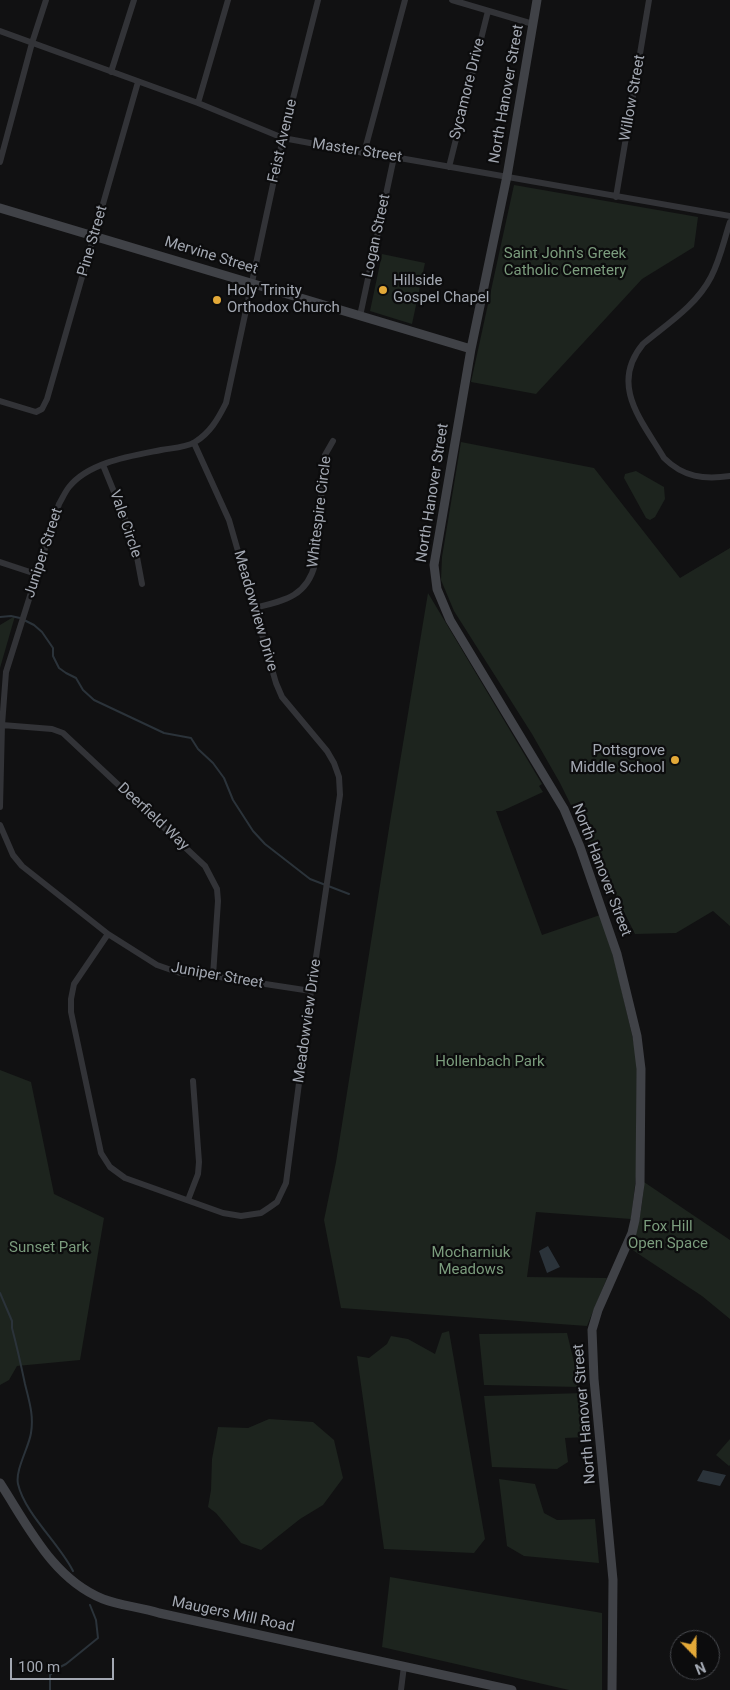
<!DOCTYPE html>
<html>
<head>
<meta charset="utf-8">
<style>
	body { margin:0 }
	#map { position:relative; width:730px; height:1690px; overflow:hidden; background:#111112; font-family:Roboto,sans-serif }
	canvas { display:block }
	.north { position:absolute; left:670px; top:1630px; width:50px; height:50px; box-sizing:border-box; background:#0c0c0d; border:1px solid #484a4f; border-radius:50%; rotate:158deg; font-size:14px; font-weight:700; line-height:20px; text-align:center; color:#a3a8b2 }
	.north::after { content:''; display:block; margin:auto; width:18px; height:22px; background:#e3a938; clip-path:polygon(50% 0,100% 100%,50% 72%,0 100%) }
	.scale { position:absolute; left:10px; top:1658px; width:104px; height:22px; box-sizing:border-box; border:2px solid #a3a8b2; border-top:0; padding-left:6px; font-size:15px; line-height:18px; white-space:nowrap; color:#a3a8b2; -webkit-text-stroke:4px #0c0c0d; paint-order:stroke }
</style>
</head>
<body>
<div id="map">
<canvas width="730" height="1690"></canvas>
<div class="north">N</div>
<div class="scale">100 m</div>
</div>
<script>
const context = document.querySelector('canvas').getContext('2d');
context.lineJoin = 'round';
function paint(path, color) {
  context.fillStyle = color;
  context.fill(path, 'evenodd');
}
function stroke(path, color, width, dash) {
  context.strokeStyle = color;
  context.lineWidth = width;
  context.lineCap = dash ? 'butt' : 'round';
  context.setLineDash(dash || []);
  context.stroke(path);
}
function drawText(font, color, halo, rows, align = 'center') {
  context.font = font + ' Roboto,sans-serif';
  context.lineWidth = 4.5;
  context.setLineDash([]);
  context.textBaseline = 'middle';
  context.strokeStyle = halo;
  context.fillStyle = color;
  for (const [text, x, y, turn = 0] of rows) {
    context.save();
    context.translate(x, y);
    context.rotate((+turn || 0) * Math.PI / 180);
    context.textAlign = isNaN(turn) ? turn : align;
    if (halo) context.strokeText(text, 0, 0);
    context.fillText(text, 0, 0);
    context.restore();
  }
}
const green = new Path2D(`
	M514,185L698,217L694,247L642,279L536,394L471,382Z
	M382,254L425,263L412,324L370,311Z
	M461,442L594,468L680,578L730,548V926L713,911L676,933L635,934L560,783L532,734L454,611L441,580L442,557Z
	M636,471L664,487L665,499L655,517L650,520L646,518L624,478L625,474Z
	M428,593L542,784L539,786L543,792L502,811H496L542,935L600,915L615,962L637,1056L636,1177L631,1219L536,1212L527,1277L607,1278L587,1326L341,1308L324,1220L336,1162L390,822Z
	M15,616L0,668V625Z
	M0,1070L31,1082L54,1194L104,1218L80,1360L17,1366L9,1380L0,1385Z
	M644,1182L730,1240V1319L702,1296L631,1249C638,1226 643,1206 644,1182Z
	M449,1331L485,1539L474,1553L384,1549L357,1356L369,1358L387,1344L391,1336L408,1339L435,1354L442,1333Z
	M567,1333L580,1387L484,1385L479,1334Z
	M584,1393L587,1437L565,1438L568,1462L557,1469L492,1467L484,1396Z
	M269,1419L313,1422L334,1440L343,1478L323,1505L300,1519L261,1550L241,1543L216,1513L208,1507L211,1490L212,1459L218,1427L248,1428Z
	M730,1439V1465L729,1466L716,1455Z
	M499,1479L535,1484L544,1513L557,1520L595,1519L599,1563L524,1556L507,1546Z
	M390,1577L602,1613V1690H569L382,1647Z`);
const water = new Path2D(`
	M548,1246L560,1267L547,1273L539,1251Z
	M703,1470L726,1475L720,1486L697,1481Z`);
const stream = new Path2D(`
	M0,617L11,616L20,618
	M24,620L34,625L42,632L53,648V656L59,668L66,673L76,678L83,690L94,700L164,733L191,738L198,749L213,763L224,778L233,800L253,831L265,844L310,879L349,894
	M0,1293L12,1321V1328C17,1347 21,1365 25,1384C29,1401 34,1415 31,1433C29,1447 15,1470 18,1484C25,1514 59,1543 73,1571
	M50,1690V1675L56,1669L66,1664L98,1638L96,1620L90,1605`);
const street = new Path2D(`
	M452,0L533,24
	M0,31L198,103L283,138L364,153L394,157L730,216
	M111,72L134,0
	M198,103L228,0
	M364,153L405,0
	M0,162L32,43L46,0
	M449,167L488,11
	M616,197L649,0
	M730,222C724,240 720,260 711,277C696,306 667,324 643,344C609,385 642,421 664,458C683,477 704,480 730,476
	M360,316L394,157
	M0,401L36,412L42,409L47,399L138,82
	M103,465L134,541L142,584
	M0,562L36,574
	M254,608C283,601 307,597 315,564L325,455L333,441
	M2,725L52,729L63,733L205,866L217,889L218,901L213,976
	M0,807L2,725L6,672L59,504C62,499 65,492 69,487C89,462 131,456 161,450C171,448 185,448 195,442C210,433 218,419 226,403L283,138L318,0
	M0,825L13,855L22,866L108,934L157,965L180,973L213,976L311,991
	M108,934L74,984L71,999V1012L101,1153L110,1167L125,1178L223,1213L241,1216L261,1213L270,1207L277,1202L286,1183L311,991L340,795L339,777L334,763L327,751L282,697L276,683L229,520L194,443
	M188,1200L198,1174L199,1162L193,1081
	M401,1690L404,1666`);
const secondary = new Path2D(`
	M537,0L507,176L471,349L434,565L437,589L450,620L564,809L580,847L617,954L637,1036L641,1069L640,1184L635,1220L632,1233L598,1310L592,1330L594,1379L613,1580L612,1690
	M0,208L471,349
	M0,1483C28,1526 53,1579 103,1599C121,1606 141,1607 159,1613L512,1690`);
const markers = [
	[383,290,5,"#e3a938"],
	[217,300,5,"#e3a938"],
	[675,760,5,"#e3a938"]
];
const streetNames = [
	["Sycamore Drive",468,89,-76],
	["North Hanover Street",507,94,-80],
	["Willow Street",633,98,-80],
	["Feist Avenue",283,141,-77],
	["Master Street",357,151,9],
	["Logan Street",377,236,-78],
	["Pine Street",93,241,-74],
	["Mervine Street",211,256,17],
	["North Hanover Street",433,493,-81],
	["Whitespire Circle",320,512,-83],
	["Vale Circle",125,524,71],
	["Juniper Street",44,553,-72],
	["Meadowview Drive",255,611,74],
	["Deerfield Way",153,817,43],
	["North Hanover Street",601,870,69],
	["Juniper Street",217,976,10],
	["Meadowview Drive",308,1021,-82],
	["North Hanover Street",585,1414,-95],
	["Maugers Mill Road",233,1615,12]
];
const parkNames = [
	["Saint John's Greek",565,254],
	["Catholic Cemetery",565,271],
	["Hollenbach Park",490,1062],
	["Fox Hill",668,1227],
	["Open Space",668,1244],
	["Sunset Park",49,1248],
	["Mocharniuk",471,1253],
	["Meadows",471,1270]
];
const poiNames = [
	["Hillside",393,281],
	["Gospel Chapel",393,298],
	["Holy Trinity",227,291],
	["Orthodox Church",227,308],
	["Pottsgrove",665,751,"right"],
	["Middle School",665,768,"right"]
];
paint(green, '#1d241e');
paint(water, '#2b333a');
stroke(stream, '#2b333a', 2);
stroke(street, '#323337', 6);
stroke(secondary, '#404247', 9);
for (const [x, y, r, color] of markers) {
  const dot = new Path2D();
  dot.arc(x, y, r, 0, 2 * Math.PI);
  context.fillStyle = color;
  context.fill(dot);
  stroke(dot, '#0c0c0d', 2);
}
drawText('15px', '#a3a8b2', '#0c0c0d', streetNames);
drawText('15px', '#7b9c7d', '#0c0c0d', parkNames);
drawText('15px', '#a3a8b2', '#0c0c0d', poiNames, 'left');
</script>
</body>
</html>
